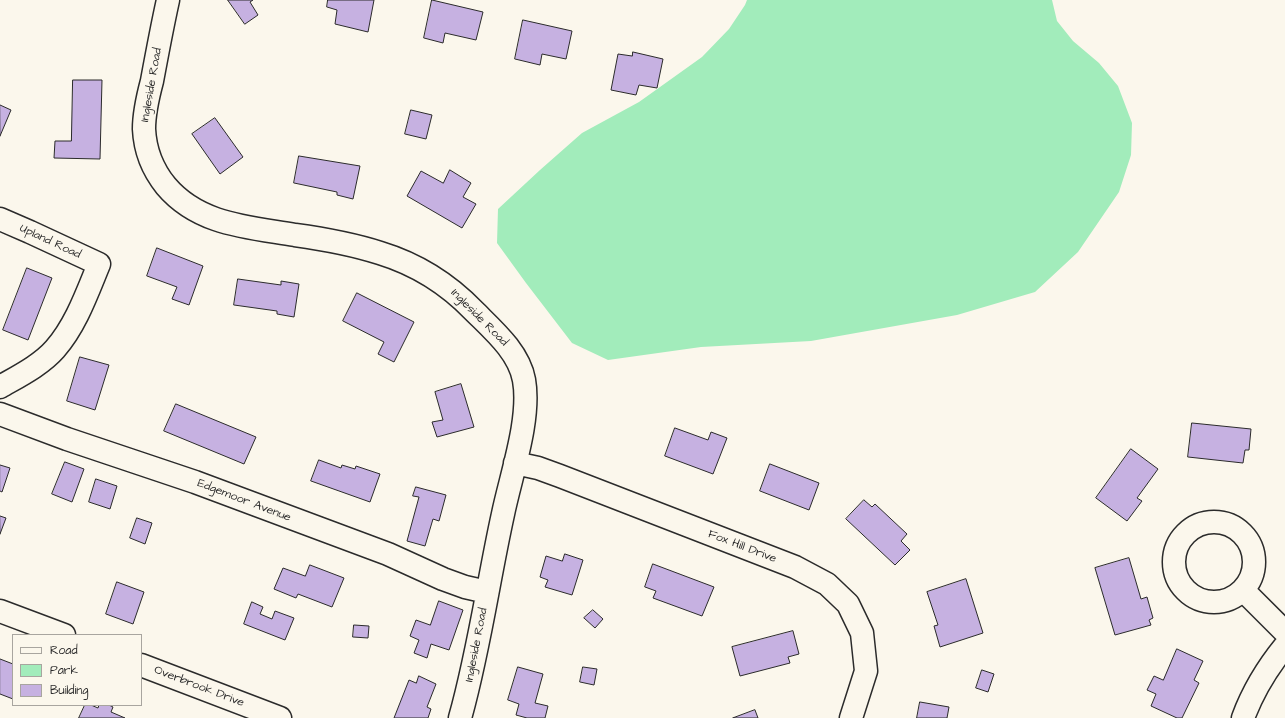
<!DOCTYPE html>
<html>
<head>
<meta charset="utf-8">
<style>
	body { margin:0 }
	#map { position:relative; width:1285px; height:718px; overflow:hidden; background:#fbf7ec; font-family:"Architects Daughter",sans-serif }
	canvas { display:block }
	.legend { position:absolute; left:12px; top:634px; width:130px; height:72px; box-sizing:border-box; background:#fbf7ec; border:1px solid #a8a59f; margin:0; padding:5px 7px; list-style:none; font-size:12px; color:#2b2b2b }
	.legend li { display:flex; align-items:center; gap:8px; height:20px }
	.legend b { width:20px; border:1px solid #a8a59f }
</style>
</head>
<body>
<div id="map">
<canvas width="1285" height="718"></canvas>
<ul class="legend">
<li><b style="height:5px;background:#fbf7ec"></b>Road</li>
<li><b style="height:11px;background:#a2ecbb"></b>Park</li>
<li><b style="height:11px;background:#c6b1e1"></b>Building</li>
</ul>
</div>
<script>
const context = document.querySelector('canvas').getContext('2d');
context.lineJoin = 'round';
function paint(path, color) {
  context.fillStyle = color;
  context.fill(path, 'evenodd');
}
function stroke(path, color, width, dash) {
  context.strokeStyle = color;
  context.lineWidth = width;
  context.lineCap = dash ? 'butt' : 'round';
  context.setLineDash(dash || []);
  context.stroke(path);
}
function drawText(font, color, halo, rows, align = 'center') {
  context.font = font + ' "Architects Daughter",sans-serif';
  context.lineWidth = 3;
  context.setLineDash([]);
  context.textBaseline = 'middle';
  context.strokeStyle = halo;
  context.fillStyle = color;
  for (const [text, x, y, turn = 0] of rows) {
    context.save();
    context.translate(x, y);
    context.rotate((+turn || 0) * Math.PI / 180);
    context.textAlign = isNaN(turn) ? turn : align;
    if (halo) context.strokeText(text, 0, 0);
    context.fillText(text, 0, 0);
    context.restore();
  }
}
const green = new Path2D(`
	M747,0H1052L1057,21L1073,41L1099,63L1118,86L1132,123L1131,155L1119,192L1078,252L1035,292L957,315L811,341L701,347L608,360L572,343L526,283L497,243L498,209L540,170L582,133L639,102L702,57L729,29L745,5Z`);
const building = new Path2D(`
	M228,0H253L250,2L258,15L245,24Z
	M328,0H374L368,32L335,24L337,10L327,7Z
	M432,0L483,12L476,40L445,33L443,43L424,38Z
	M523,20L572,31L566,59L542,54L540,65L515,59Z
	M633,52L663,59L657,88L639,85L636,95L611,90L618,54L632,56Z
	M73,80H102L100,159L54,158L55,141H71Z
	M0,105L11,110L0,136Z
	M411,110L432,115L426,139L405,134Z
	M215,118L243,157L220,174L192,134Z
	M299,156L360,166L353,199L337,195V192L294,183Z
	M450,170L471,183L463,197L476,204L462,228L407,196L421,171L443,183Z
	M157,248L203,266L189,305L172,299L177,287L147,276Z
	M27,268L52,278L28,340L3,330Z
	M238,279L281,285V281L299,284L294,317L277,314V311L234,305Z
	M357,293L414,322L394,362L378,354L384,342L343,321Z
	M80,357L109,365L95,410L67,401Z
	M461,384L474,427L437,437L432,422L443,420L435,392Z
	M176,404L256,437L244,464L164,431Z
	M1192,423L1251,429L1249,450H1245L1243,463L1188,457Z
	M675,428L708,440L711,432L727,438L713,474L665,456Z
	M1131,449L1158,469L1137,498L1142,501L1127,521L1096,498Z
	M319,460L341,468L342,465L355,469L356,466L380,474L370,502L311,481Z
	M65,462L84,469L72,502L52,494Z
	M770,464L819,483L809,510L760,491Z
	M0,465L10,468L2,492L0,491Z
	M96,479L117,486L110,509L89,502Z
	M416,487L446,495L439,521L433,519L425,546L407,541L419,497L413,496Z
	M864,500L872,507L875,504L907,534L901,541L910,550L895,565L846,519Z
	M0,516L6,518L0,534Z
	M137,518L152,523L145,544L130,538Z
	M565,554L583,560L572,595L545,587L548,580L540,577L546,556L562,561Z
	M1129,558L1141,599L1147,597L1153,618L1149,620L1151,625L1115,635L1095,568Z
	M653,564L714,587L702,616L653,598L656,591L645,587Z
	M310,565L344,578L332,607L298,594L296,598L274,589L283,568L305,576Z
	M966,579L983,633L940,647L934,626L938,625L927,592Z
	M117,582L144,592L133,624L106,614Z
	M439,601L463,610L449,650L431,644L427,658L414,653L419,640L410,636L416,620L430,625Z
	M252,602L263,607L260,614L272,619L275,611L294,618L285,640L244,624Z
	M593,610L603,619L595,628L584,618Z
	M354,625L369,626L368,638L353,637Z
	M793,631L799,654L788,657L790,663L740,676L732,647Z
	M1177,649L1203,661L1194,680L1199,683L1182,718H1177L1151,706L1156,694L1147,690L1154,676L1163,680Z
	M0,659L13,664V699L0,694Z
	M518,667L543,674L535,703L548,706L545,718H527L516,715L519,704L508,700Z
	M583,667L597,669L594,685L580,682Z
	M982,670L994,674L988,692L976,688Z
	M419,676L436,684L427,707L431,709L428,718H394L409,680L416,683Z
	M920,702L949,707L947,718H917Z
	M85,705H91L98,708L99,705H109L113,707L111,712L125,718H79Z
	M755,710L758,718H733Z`);
const minor = new Path2D(`
	M168,0C162,27 157,54 152,81C148,96 144,113 144,129C145,150 153,170 166,186C199,225 248,227 295,235C324,239 352,244 380,253C416,264 448,284 474,311C493,330 519,352 524,380C531,419 511,475 503,514C488,582 479,651 460,718
	M0,219L30,232L99,264C87,293 76,325 55,349C41,365 19,376 0,387
	M0,414L67,439L195,482L388,554L443,579L465,587L487,592
	M515,463L538,468L560,476L795,567L827,584L848,604L862,633L866,671L851,718
	M1174 562a40 40 0 1 1 80 0a40 40 0 1 1-80 0Z
	M1243,590L1285,632
	M1243,718C1253,691 1267,668 1285,646`);
const tertiary = new Path2D(`
	M0,611L64,635
	M141,665L280,718`);
const streetNames = [
	["Ingleside Road",152,85,-80],
	["Upland Road",50,242,25],
	["Ingleside Road",479,318,45],
	["Edgemoor Avenue",244,501,21],
	["Fox Hill Drive",742,547,21],
	["Ingleside Road",477,645,-79],
	["Overbrook Drive",199,687,21]
];
paint(green, '#a2ecbb');
paint(building, '#c6b1e1');
stroke(building, '#2b2b2b', 1);
stroke(minor, '#2b2b2b', 25);
stroke(tertiary, '#2b2b2b', 25);
stroke(minor, '#fbf7ec', 22);
stroke(tertiary, '#fbf7ec', 22);
drawText('12px', '#2b2b2b', '#fbf7ec', streetNames);
</script>
</body>
</html>
